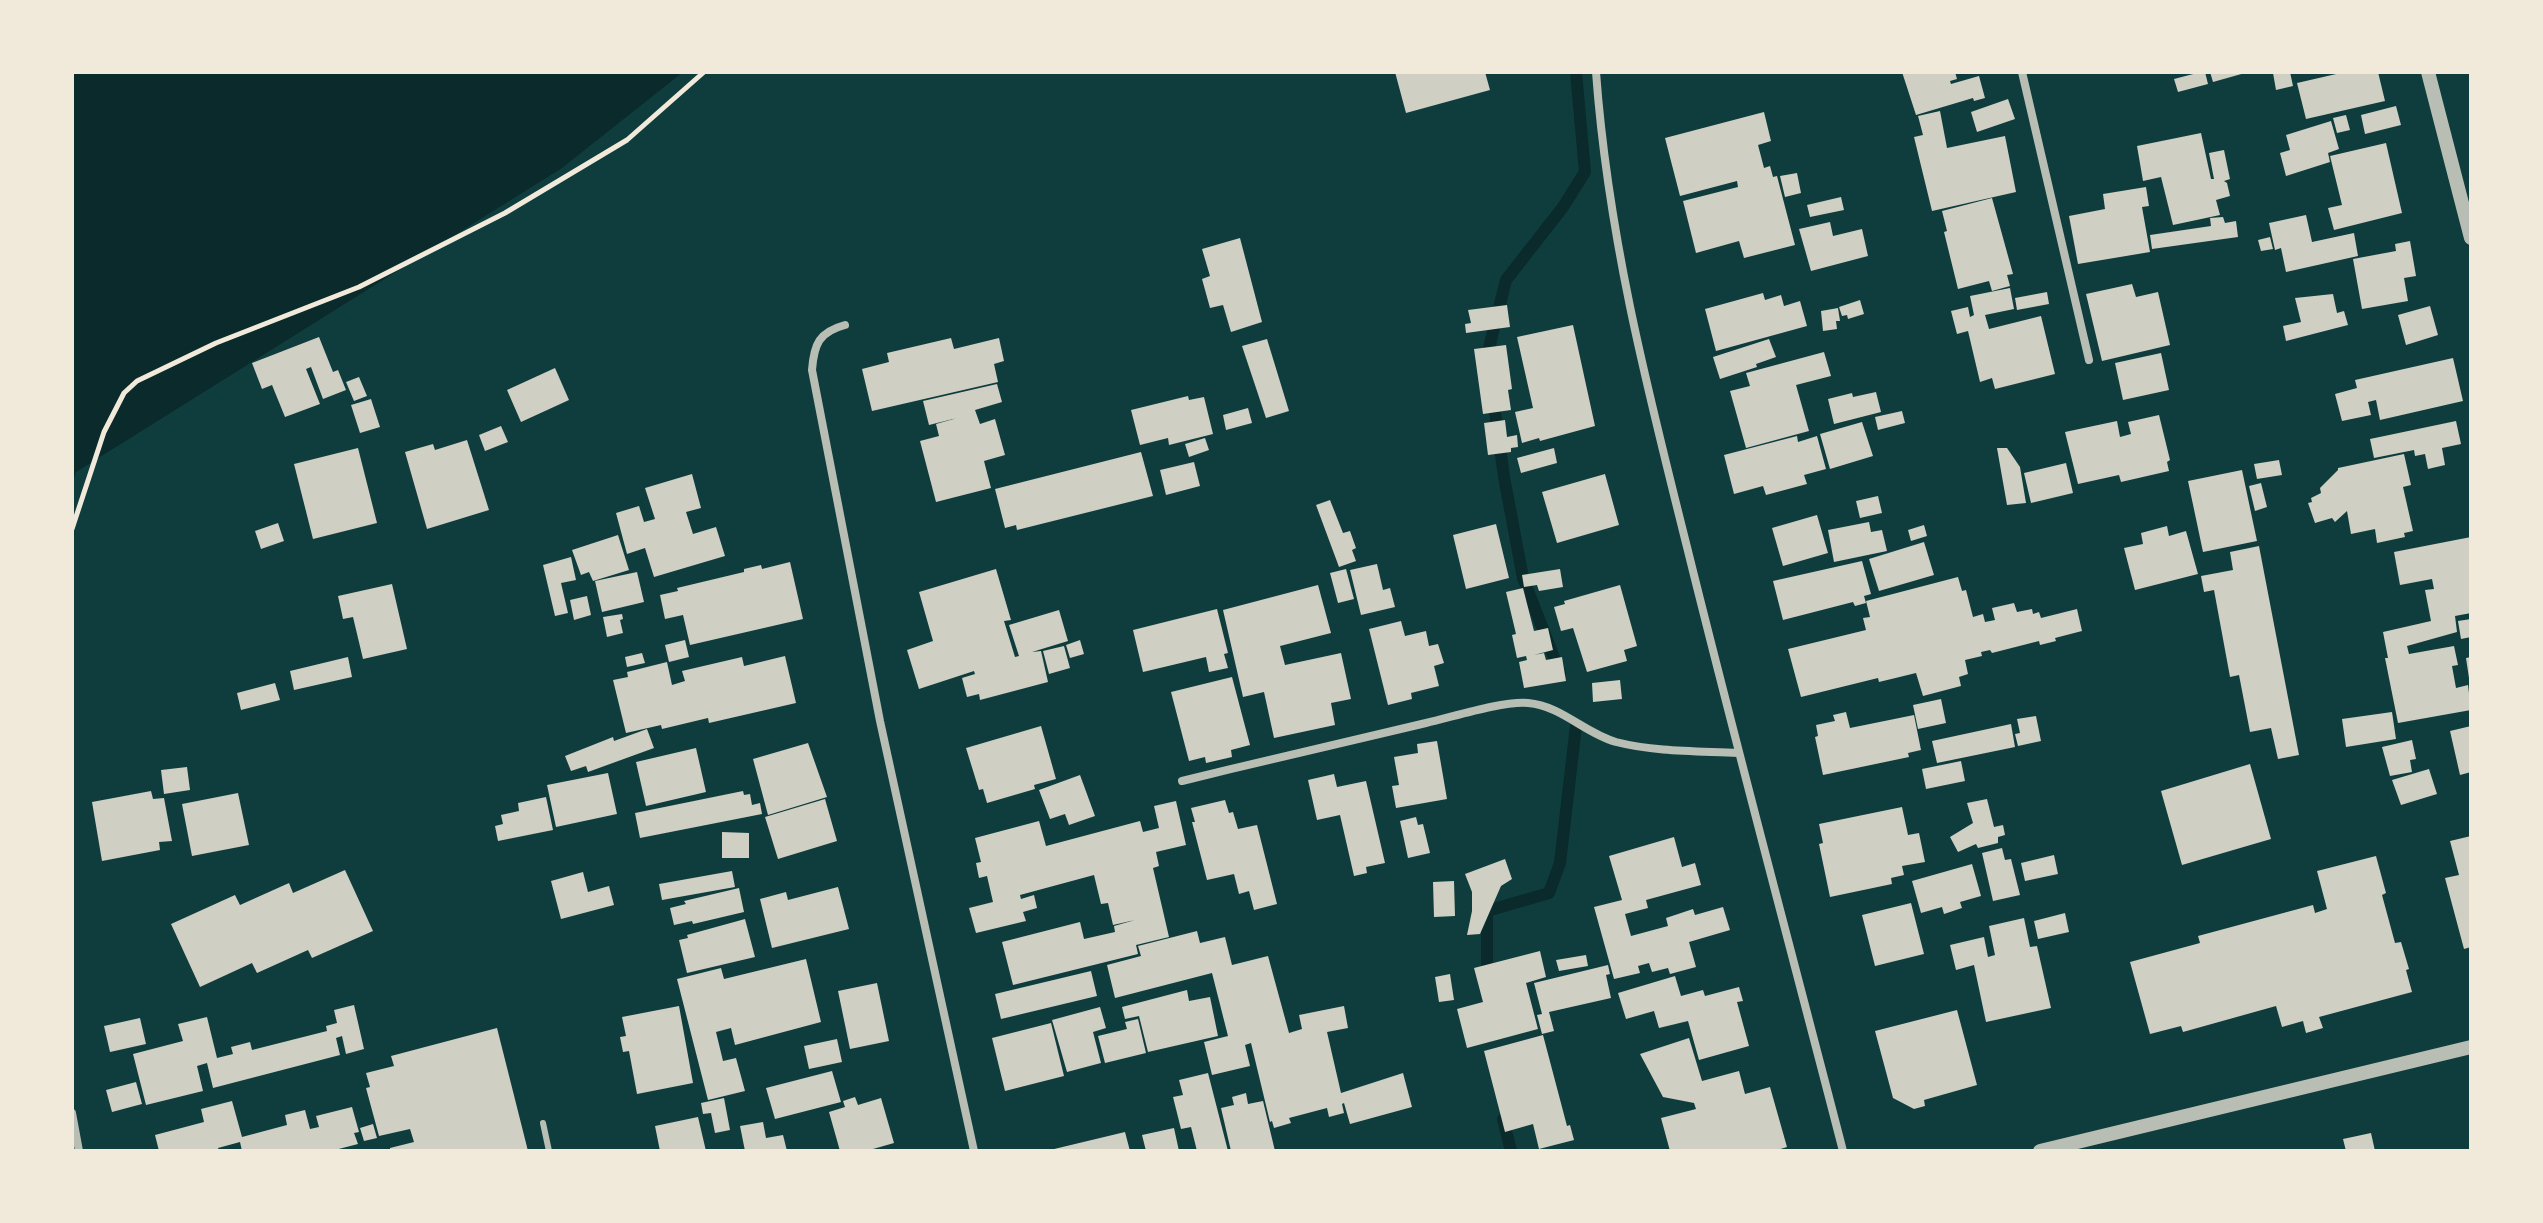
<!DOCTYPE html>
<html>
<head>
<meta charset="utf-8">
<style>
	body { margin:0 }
	#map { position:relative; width:2543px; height:1223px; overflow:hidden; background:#0f3d3e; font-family:"DejaVu Sans",sans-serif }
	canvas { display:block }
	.frame { position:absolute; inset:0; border:74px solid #f1e9da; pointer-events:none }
</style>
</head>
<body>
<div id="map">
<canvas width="2543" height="1223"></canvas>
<div class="frame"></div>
</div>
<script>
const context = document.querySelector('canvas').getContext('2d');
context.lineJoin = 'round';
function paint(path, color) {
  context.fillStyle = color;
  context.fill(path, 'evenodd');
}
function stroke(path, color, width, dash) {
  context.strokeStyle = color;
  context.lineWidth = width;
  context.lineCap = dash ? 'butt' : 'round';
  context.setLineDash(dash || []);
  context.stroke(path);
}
const water = new Path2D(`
	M72,72H683L562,168L76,472L72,484Z`);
const stream = new Path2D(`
	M1488,363L1487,356L1506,280L1563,207L1585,172L1576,72
	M1493,397L1504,477L1523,578L1560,673
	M1487,978V911L1549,893L1560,863L1576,726
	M1503,1119L1511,1151`);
const building = new Path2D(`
	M1395,72H1485L1490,90L1406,113Z
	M1902,72H1955L1957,79L1950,81L1951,84L1979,76L1985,98L1974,101L1973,98L1916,115Z
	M2201,72H2205L2208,84L2178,92L2174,79Z
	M2210,72H2245V73L2213,82Z
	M2290,72L2293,86L2276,90L2273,73Z
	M2345,72H2378L2385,101L2306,119L2297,83Z
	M2008,99L2015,119L1977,132L1971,112Z
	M2396,106L2401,125L2365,134L2361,115Z
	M1940,111L1947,148L2005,136L2016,192L1932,211L1914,137L1923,135L1918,116Z
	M1764,112L1771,141L1758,145L1764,168L1770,166L1773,177L1777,176L1795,245L1744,258L1739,241L1696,253L1683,201L1738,187L1737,181L1680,196L1665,138Z
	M2346,115L2350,130L2337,133L2333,118Z
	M2331,121L2339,149L2328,153L2330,162L2286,176L2280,153L2290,150L2286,135Z
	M2201,133L2211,179H2214L2209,153L2224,150L2230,179L2224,181L2227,183L2230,196L2216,200L2220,215L2173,225L2161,177L2143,181L2137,146Z
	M2386,143L2402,213L2334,230L2328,208L2342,205L2330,156Z
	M1797,173L1801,193L1785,197L1780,176Z
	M2146,187L2149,206L2142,207L2150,252L2078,264L2069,216L2105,209L2103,194Z
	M1841,197L1844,210L1810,217L1807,205Z
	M1992,198L2013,274L2007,275L2010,286L1992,291L1989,281L1958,289L1944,232L1947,231L1942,211Z
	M2306,215L2312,242L2354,233L2358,256L2286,272L2281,248L2275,250L2269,223Z
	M2223,217L2225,223L2236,221L2238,237L2152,249L2150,235L2211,226L2210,218Z
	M1830,222L1833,236L1862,229L1868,256L1811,271L1799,229Z
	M2270,237L2273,249L2261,251L2258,240Z
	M1240,238L1262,322L1231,332L1223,305L1210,308L1202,279L1210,276L1202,249Z
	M2410,241L2416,276L2404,278L2408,301L2362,309L2353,259L2396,251L2395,244Z
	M2132,284L2136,297L2158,292L2170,345L2102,361L2086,294Z
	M2010,288L2014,309L1985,315L1989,329L2041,316L2055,374L1995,389L1992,378L1980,382L1968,331L1957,334L1951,311L1968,307L1970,317L1974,315L1970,296Z
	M2047,292L2049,304L2017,310L2015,298Z
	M1763,293L1765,300L1781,295L1784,306L1800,301L1807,326L1716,351L1705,309Z
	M2333,294L2337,313L2344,311L2348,325L2286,341L2283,326L2301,322L2295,298Z
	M1860,300L1864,314L1848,319L1847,315L1842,316L1839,307Z
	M1507,305L1510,327L1466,333L1465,324L1471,323L1468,310Z
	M2430,306L2438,335L2406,345L2398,315Z
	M1838,308L1840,321H1836L1837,329L1823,331L1821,311Z
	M1573,325L1595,426L1540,441L1539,438L1522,443L1515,412L1533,408L1517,337Z
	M319,337L333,372L338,370L346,390L323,399L311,367L306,369L320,404L285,417L272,385L262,389L252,363Z
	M951,338L954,349L999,338L1004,361L994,364L998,382L872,411L862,369L889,362L887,353Z
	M1267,339L1289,411L1266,418L1242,346Z
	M1769,339L1776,357L1756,364L1757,367L1720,379L1713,357Z
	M1506,345L1512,389L1508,390L1511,410L1483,414L1474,349Z
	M1824,352L1831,376L1796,385L1809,431L1746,448L1730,391L1750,386L1746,373Z
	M2161,353L2169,390L2123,400L2115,363Z
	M2453,358L2463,401L2380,420L2376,400L2368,402L2371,415L2342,421L2335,394L2357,388L2355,380Z
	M555,368L569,400L521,422L507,390Z
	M359,377L367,396L354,401L346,382Z
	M997,384L1002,402L975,410L980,424L995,419L1005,455L984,461L991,488L936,502L920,441L939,436L936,424L957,418L929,425L923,401Z
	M1876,392L1881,412L1834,424L1828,399L1852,393L1853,397Z
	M1188,396L1189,400L1204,397L1213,434L1169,445L1168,438L1140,445L1131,410Z
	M371,399L380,427L360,433L351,405Z
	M1248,408L1252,423L1226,430L1223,415Z
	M1902,411L1905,423L1878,430L1875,417Z
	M2159,415L2170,460L2167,462L2169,471L2121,482L2119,475L2078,484L2065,432L2117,421L2120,437L2131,434L2128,422Z
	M1505,420L1507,437L1517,435L1518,447L1511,448V452L1488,455L1484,423Z
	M2456,421L2461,444L2442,448L2445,465L2428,469L2425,454L2415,456L2414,450L2374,458L2370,439Z
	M1862,422L1873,456L1830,469L1820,434Z
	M501,426L508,442L485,451L479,435Z
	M1797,436L1798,442L1817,436L1826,469L1804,475L1807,484L1766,495L1763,486L1734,494L1724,455Z
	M1205,438L1209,450L1189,457L1185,444Z
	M467,440L489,510L427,529L405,452L433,444L435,450Z
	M358,448L377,523L313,539L294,464Z
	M1554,448L1557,463L1521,473L1517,458Z
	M1997,448H2007L2020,467L2026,503L2007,505Z
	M1141,452L1153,496L1017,530L1016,525L1005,528L995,489Z
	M2404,454L2411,485L2403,487L2413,531L2404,533L2405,537L2377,543L2375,529L2351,534L2347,511L2335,522L2332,518L2315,523L2308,503L2312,502L2311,498L2321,493L2320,488L2338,470V468Z
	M2279,460L2282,475L2257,479L2254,464Z
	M1194,462L1200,486L1166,495L1160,470Z
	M2066,463L2073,493L2031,503L2024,473Z
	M2242,470L2257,541L2203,552L2188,481Z
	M692,474L701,508L686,512L693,534L716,527L725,556L654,577L645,548L627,554L616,513L639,506L644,522L655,519L645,488Z
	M1605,474L1619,525L1557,543L1542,492Z
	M2261,483L2267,507L2255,511L2249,486Z
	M1878,496L1882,513L1860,518L1856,501Z
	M1330,500L1343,533L1350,531L1356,548L1352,550L1356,561L1339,567L1316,505Z
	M1817,515L1828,553L1783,566L1772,528Z
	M1869,522L1871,532L1882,530L1887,551L1834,562L1828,530Z
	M278,523L284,541L261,549L255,531Z
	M1496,524L1509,578L1466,589L1453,535Z
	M1924,525L1927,536L1911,541L1908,530Z
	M2167,526L2169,536L2186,531L2198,574L2135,590L2124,548L2143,544L2141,533Z
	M618,535L629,570L593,581L589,572L581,575L572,550Z
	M2471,537V613L2455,616L2457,632L2407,646L2409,654L2454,646L2458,665L2452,666L2456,688L2468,685L2471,710L2398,723L2385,658H2388L2383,632L2431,621L2425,590L2434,589L2432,579L2400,585L2394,552Z
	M1924,542L1934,575L1879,591L1869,559Z
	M2259,546L2299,755L2278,759L2271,728L2250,732L2239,675L2230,677L2214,590L2204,592L2201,576L2233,570L2230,552Z
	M571,557L576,580L561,583L568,613L555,616L543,565Z
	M1862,561L1871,594L1864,596L1866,603L1855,606L1853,602L1783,620L1773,581Z
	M790,562L803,619L690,645L683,615L665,619L660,595L678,591L677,588L744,572V569L761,565L762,569Z
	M1377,564L1383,590L1390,588L1395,607L1361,615L1350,570Z
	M996,569L1011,620L1004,621L1015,657L1019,656L1009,625L1059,610L1068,641L1032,652L1041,651L1048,682L980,700L979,694L967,697L962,678L975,674L974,671L919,689L907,650L933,641L919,592Z
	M1346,569L1354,599L1338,603L1330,573Z
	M1560,569L1563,587L1539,591L1537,585L1524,587L1522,575Z
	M637,572L644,602L602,612L595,581Z
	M1958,577L1962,591L1966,590L1973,617L1983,614L1985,622L1995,620L1992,608L2014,603L2017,612L2032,609L2033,614L2039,612L2041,618L2077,609L2082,631L2055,638L2056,641L2040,645L2039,641L1992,653L1990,650L1981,652L1982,656L1965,660L1968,674L1959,677L1961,686L1923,696L1916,673L1879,682L1878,678L1801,697L1788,649L1866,630L1863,618L1870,617L1866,601Z
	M392,584L407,649L363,659L353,617L343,619L338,596Z
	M1318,585L1331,633L1280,646L1285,665L1341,653L1351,699L1331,703L1335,725L1274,738L1264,692L1243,697L1223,610Z
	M1620,585L1637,646L1624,650L1627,661L1587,672L1573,628L1561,631L1554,607L1565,604L1564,601Z
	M1523,588L1534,631L1548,628L1553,650L1534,655L1544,653L1546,660L1562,657L1566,681L1524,688L1519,662L1527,660L1526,656L1517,658L1512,635L1516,634L1506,592Z
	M587,596L591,615L574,620L570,600Z
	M1217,609L1228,653L1224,654L1228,668L1209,672L1206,657L1143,672L1133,630Z
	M622,614L623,619L620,620L623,633L607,637L603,617Z
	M2471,619V637L2461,639L2458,621Z
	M1401,621L1405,636L1426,631L1429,646L1438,644L1444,663L1434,666L1439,686L1411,693L1412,699L1388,705L1369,629Z
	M685,640L689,657L669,662L665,645Z
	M1080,640L1084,654L1070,658L1066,645Z
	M1064,646L1070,668L1049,674L1043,651Z
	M642,653L645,663L627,667L625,657Z
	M785,656L796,703L709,723L708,718L662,729L661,725L626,733L613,680L628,677L627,672L667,662L672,685L685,681L682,671L742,657L744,666Z
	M348,657L352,677L294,690L290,671Z
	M2471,657V678H2469L2466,658Z
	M1232,677L1250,745L1231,750L1232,757L1206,763L1205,757L1189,761L1171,692Z
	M1620,680L1622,699L1593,702L1592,683Z
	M275,683L280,700L241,710L237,693Z
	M1941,699L1946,723L1918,729L1913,705Z
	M1846,712L1850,728L1914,715L1921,750L1908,753L1909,757L1823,775L1815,737L1818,736L1816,725L1835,721L1833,715Z
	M2392,712L2396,739L2346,747L2342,719Z
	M2036,716L2041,741L2018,746L2015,734L2020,733L2017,719Z
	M2011,724L2015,747L1937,763L1932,741Z
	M1041,726L1056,779L1034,785L1035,789L987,803L983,789L979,790L966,748Z
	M2471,726V772L2460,775L2450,731Z
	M647,729L654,748L588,772L586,766L571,771L565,756L613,737L614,741Z
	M2412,740L2416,759L2410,760L2412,772L2390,776L2382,747Z
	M1437,741L1447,799L1396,808L1392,786L1399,785L1394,757L1418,753L1417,744Z
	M808,743L827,797L768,815L753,759Z
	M696,748L706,792L646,806L636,762Z
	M1961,761L1965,781L1926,789L1922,769Z
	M2250,764L2271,839L2182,865L2161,791Z
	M187,767L190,790L164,794L161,770Z
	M2429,769L2437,794L2401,805L2392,780Z
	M608,773L617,814L556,827L547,785Z
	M1334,774L1337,787L1366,781L1385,863L1366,867L1367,873L1354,876L1340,815L1317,820L1308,780Z
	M1080,775L1095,816L1069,825L1065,814L1050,819L1039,790Z
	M151,791L153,799L164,798L172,841L159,842L160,850L102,861L92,802Z
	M743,791L744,795L750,794L752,805L760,803L762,814L640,838L635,813Z
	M238,793L249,845L192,856L182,804Z
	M546,797L553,830L498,841L495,826L503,824L501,815L519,811L518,803Z
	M825,799L837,841L778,859L765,817Z
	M1987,799L1994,827L2003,825L2005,835L1998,837V843L1978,848L1976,844L1958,852L1950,837L1973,823L1967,803Z
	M1225,800L1229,813L1233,812L1238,829L1257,825L1277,904L1254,910L1249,891L1239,894L1234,874L1207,880L1192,822H1195L1191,808Z
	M1176,801L1186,845L1156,852L1159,866L1153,868L1169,937L1136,945L1138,954L1013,985L1002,942L1080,922L1084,939L1115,932L1114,926L1135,920L1113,925L1108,903L1101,904L1094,875L1020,895L1021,899L1034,895L1037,908L1023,912L1026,921L976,933L969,908L993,902L987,876L979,878L976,863L981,862L975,838L1039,821L1046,846L1140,821L1143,832L1159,828L1154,806Z
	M1902,807L1908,835L1919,833L1925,862L1902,866L1904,875L1891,878L1892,884L1830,897L1819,844L1823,843L1819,824Z
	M1416,817L1418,825L1423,824L1430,853L1408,858L1400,821Z
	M722,832L749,833V858H722Z
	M2471,836V947L2464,949L2445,878L2459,875L2450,841Z
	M1674,837L1682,867L1695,863L1701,885L1646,900L1648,908L1625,914L1631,936L1668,926L1666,918L1693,909L1695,915L1723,907L1730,930L1689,942L1696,967L1670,974L1668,968L1652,972L1649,963L1638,966L1640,973L1614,979L1594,907L1622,900L1609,856Z
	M2002,848L2005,860L2011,859L2020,895L1993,901L1982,853Z
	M2054,855L2058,874L2025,881L2021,863Z
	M2376,856L2386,893L2382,895L2395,943L2401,942L2409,969L2406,970L2412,992L2319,1017L2323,1028L2306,1033L2303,1021L2282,1027L2276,1006L2183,1032L2181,1026L2150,1034L2130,962L2200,943L2198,936L2313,905L2315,913L2327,909L2317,871Z
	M1505,859L1512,879L1501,886L1480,934L1467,935L1472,911V892L1465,874Z
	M1972,864L1981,896L1960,902L1962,908L1944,914L1942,907L1921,913L1912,881Z
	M345,870L373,931L312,958L308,950L257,973L252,963L200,987L171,924L235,895L240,905L289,883L293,893Z
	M732,871L735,887L662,900L659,884Z
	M583,872L588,892L609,886L614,905L561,919L551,881Z
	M1454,881L1455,916L1434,917L1433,882Z
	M838,887L849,929L772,948L760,899L786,892L788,900Z
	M739,888L744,912L693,924L692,921L674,925L670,908L686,904L684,901Z
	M1911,903L1924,954L1875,966L1862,915Z
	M2065,913L2069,932L2038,939L2034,921Z
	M2024,918L2030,947L2037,946L2051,1008L1986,1022L1974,965L1956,970L1950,945L1984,937L1988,957L1995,955L1989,926Z
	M745,919L755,957L687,973L679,940L688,938L687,935Z
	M1197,931L1200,943L1225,937L1232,965L1268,956L1289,1033L1302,1029L1299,1015L1344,1006L1348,1028L1327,1032L1341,1093L1403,1073L1412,1107L1350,1124L1344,1103L1342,1104L1344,1113L1329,1117L1327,1108L1289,1118L1291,1123L1274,1128L1272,1121L1270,1122L1251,1043L1245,1045L1250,1066L1212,1075L1204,1042L1228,1036L1212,973L1115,998L1107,965L1141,956L1138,946Z
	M1540,951L1546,977L1526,983L1538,1029L1467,1048L1457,1009L1483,1002L1474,968Z
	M1586,955L1588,966L1559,971L1556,960Z
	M806,959L821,1022L735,1045L731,1028L716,1032L723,1061L736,1058L745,1091L708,1100L677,979L721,968L724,979Z
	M1608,965L1610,974L1606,975L1611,998L1549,1012L1554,1031L1542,1034L1537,1015L1542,1014L1534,983Z
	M1091,971L1097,996L1001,1019L995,994Z
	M1450,974L1454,1000L1439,1002L1435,977Z
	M1675,976L1681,996L1703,990L1705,996L1739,987L1743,1001L1737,1002L1749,1046L1699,1060L1688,1021L1659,1028L1654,1011L1626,1019L1618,993Z
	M877,983L889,1041L850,1049L838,991Z
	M1187,990L1189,1001L1210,997L1218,1036L1148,1052L1139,1016L1125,1019L1122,1007Z
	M354,1005L364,1049L346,1054L342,1036L336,1038L340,1055L213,1088L207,1063L197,1066L203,1091L146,1105L133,1054L183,1041L178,1024L207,1017L217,1058L233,1054L231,1047L250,1042L252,1050L327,1031L326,1026L337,1023L334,1010Z
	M679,1006L693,1083L637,1094L629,1051L623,1052L620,1037L626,1036L622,1017Z
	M1100,1007L1106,1028L1093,1032L1101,1063L1067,1072L1052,1020Z
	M1957,1010L1977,1085L1924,1100L1925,1106L1914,1109L1893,1098L1875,1031Z
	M140,1018L146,1044L110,1052L104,1026Z
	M1138,1019L1146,1053L1105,1063L1098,1036L1127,1029L1125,1022Z
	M1051,1023L1064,1076L1005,1091L992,1038Z
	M497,1028L528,1151H390V1148L414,1142L410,1129L379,1136L366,1088L370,1087L366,1073L394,1066L391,1056Z
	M1543,1035L1567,1126L1570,1125L1574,1140L1539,1149L1533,1124L1505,1132L1484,1051Z
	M1689,1038L1702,1081L1739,1071L1745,1094L1770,1087L1787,1147L1774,1151H1670L1661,1118L1696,1109L1694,1103L1663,1097L1640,1054Z
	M837,1039L842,1062L809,1069L804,1046Z
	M832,1071L841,1102L775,1119L766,1088Z
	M1208,1073L1228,1151H1197L1191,1127L1181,1129L1173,1097L1183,1095L1179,1080Z
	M136,1082L142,1104L112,1112L106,1090Z
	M1246,1093L1248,1104L1263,1101L1275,1151H1231L1221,1108L1234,1105L1232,1097Z
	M855,1097L858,1105L881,1098L894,1143L866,1151H840L829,1112L845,1107L843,1101Z
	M724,1098L730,1130L715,1133L711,1113L703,1114L701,1103Z
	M232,1101L242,1137L287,1125L285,1115L305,1110L310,1129L319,1127L316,1116L352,1107L359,1132L354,1133L358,1144L331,1151H242L240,1142L218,1148L219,1151H159L155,1135L204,1122L201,1109Z
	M698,1117L706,1151H660L655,1126Z
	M763,1122L766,1138L783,1135L787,1151H745L740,1126Z
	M373,1124L377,1138L364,1141L360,1128Z
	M1174,1128L1179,1151H1146L1142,1135Z
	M1125,1132L1130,1151H1050V1150Z
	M2371,1133L2375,1151H2346L2343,1139Z`);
const path = new Path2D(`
	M72,529L104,432L124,393L137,381L216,343L359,287L505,213L627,140L704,72`);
const service = new Path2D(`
	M543,1123L549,1151`);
const minor = new Path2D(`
	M1596,72C1608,236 1647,388 1687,547C1737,749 1791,950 1843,1151
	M2022,72L2089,360
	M845,325C819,332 814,344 812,370L880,721L974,1151
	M1182,781C1263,761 1344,742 1426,723C1453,717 1501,701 1528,703C1562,706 1584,733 1616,742C1655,752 1698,751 1738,753
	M72,1113L79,1151`);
const tertiary = new Path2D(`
	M2428,72L2471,238
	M2040,1151L2471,1047`);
paint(water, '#0a2a2b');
stroke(stream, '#0a2a2b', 12);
paint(building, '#cfcfc3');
stroke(path, '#f1e9da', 5);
stroke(service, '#b8beb3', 6);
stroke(minor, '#b8beb3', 8);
stroke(tertiary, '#b8beb3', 14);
</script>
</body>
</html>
